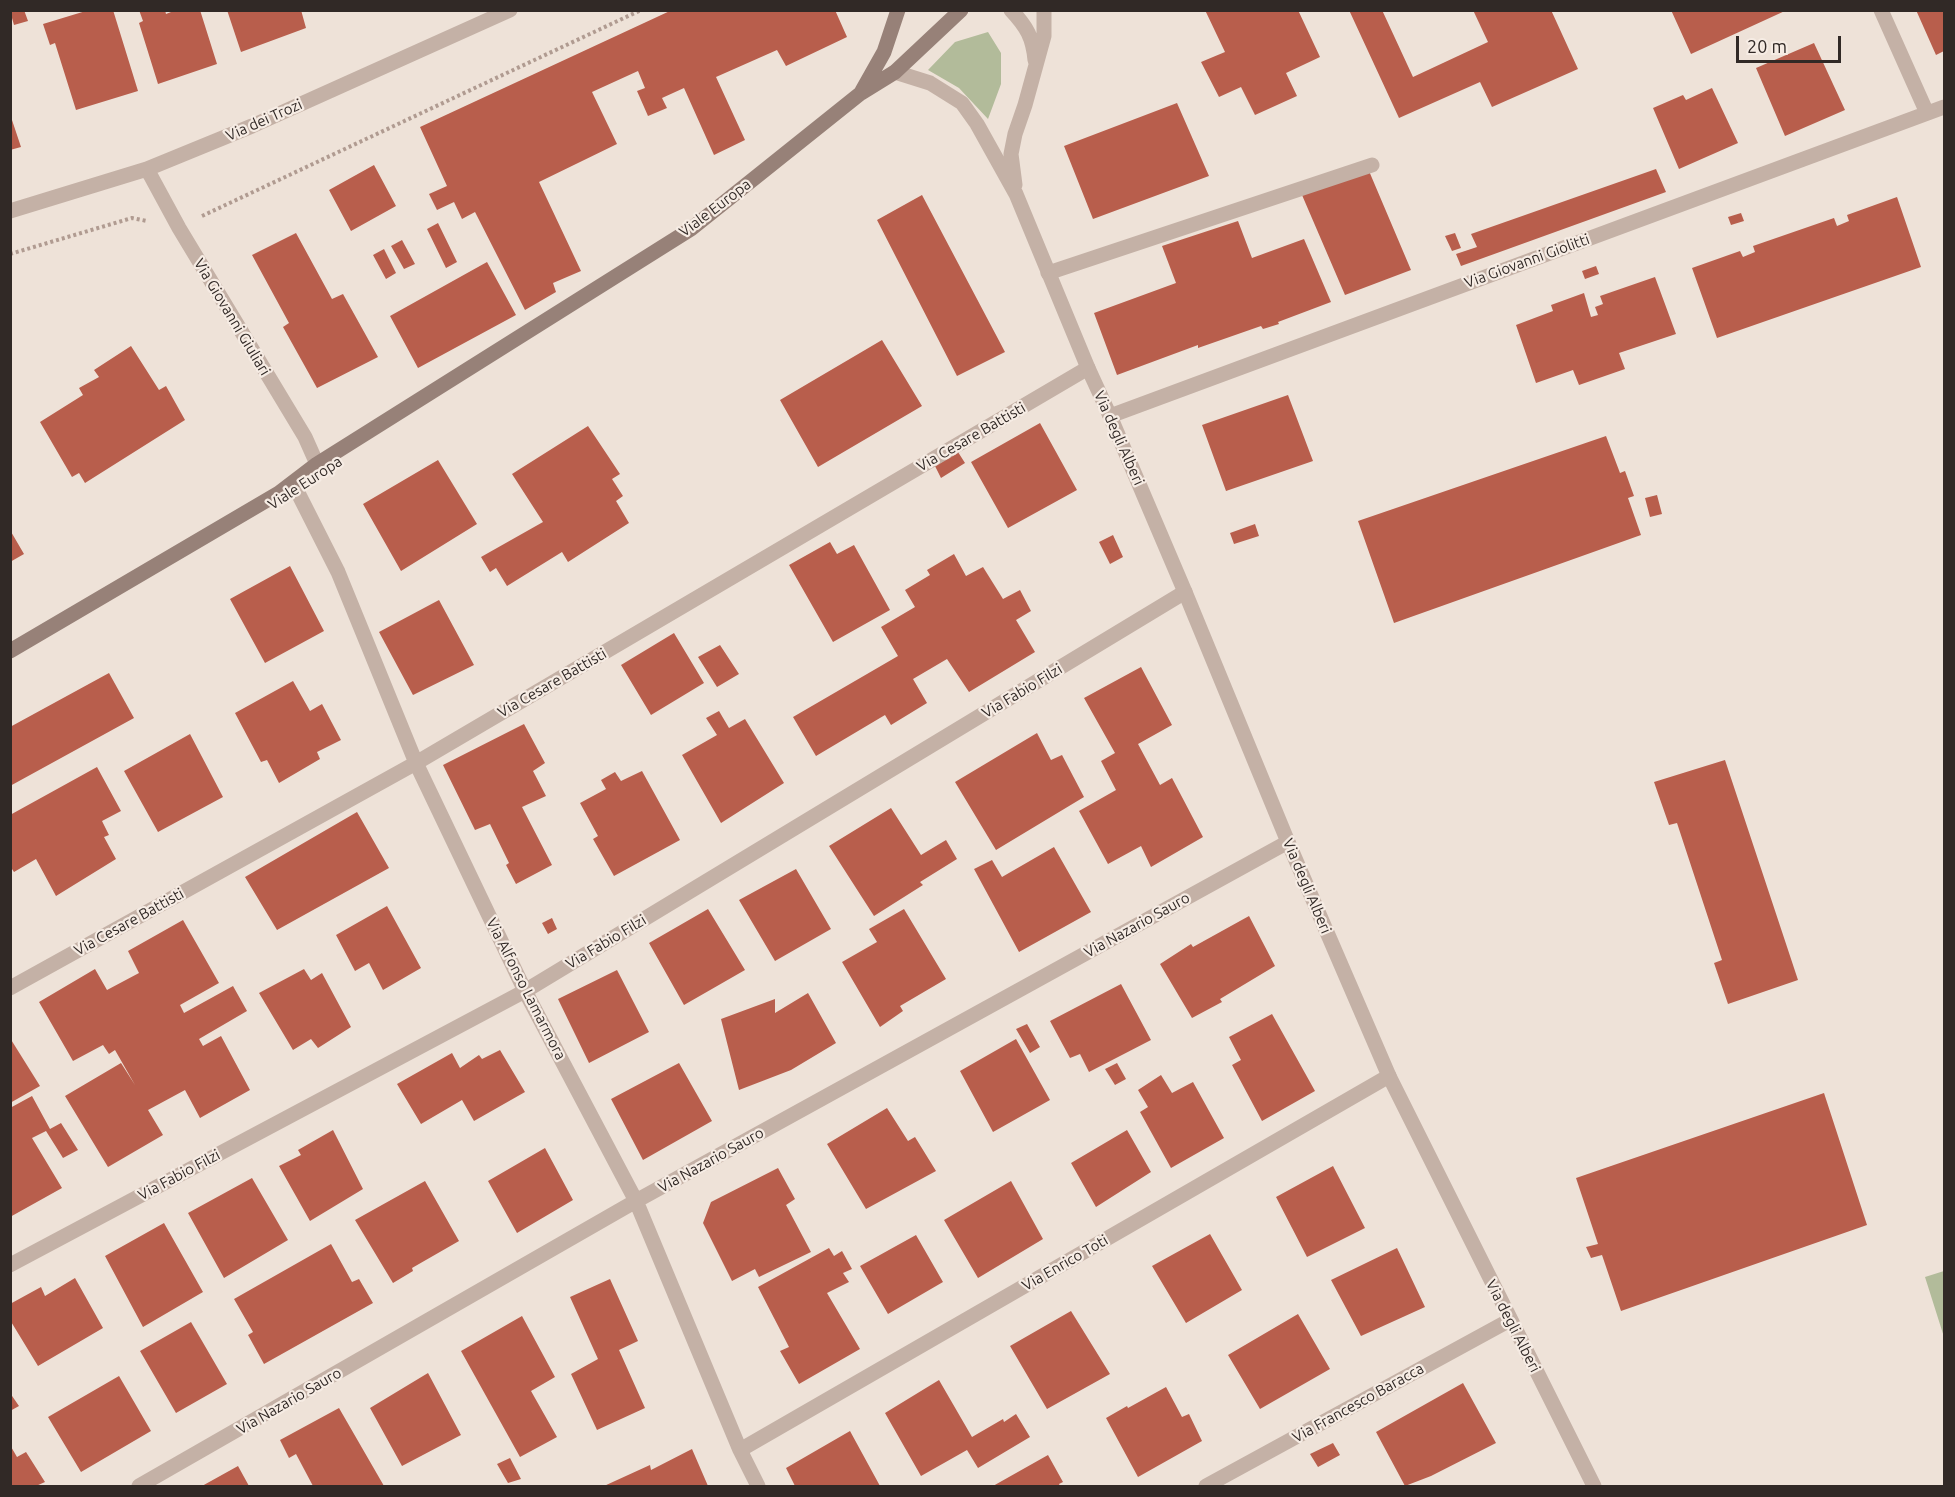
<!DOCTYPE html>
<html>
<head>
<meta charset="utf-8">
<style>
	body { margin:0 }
	#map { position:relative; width:1955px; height:1497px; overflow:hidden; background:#eee2d8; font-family:Ubuntu,sans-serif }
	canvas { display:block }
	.frame { position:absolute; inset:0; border:12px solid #312926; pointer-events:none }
	.scale { position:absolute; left:1736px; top:36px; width:105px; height:27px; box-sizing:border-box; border:3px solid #312926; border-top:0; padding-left:8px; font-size:18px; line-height:21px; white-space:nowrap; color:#312926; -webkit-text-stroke:4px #f6ece4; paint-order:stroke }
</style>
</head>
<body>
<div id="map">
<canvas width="1955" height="1497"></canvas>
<div class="frame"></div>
<div class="scale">20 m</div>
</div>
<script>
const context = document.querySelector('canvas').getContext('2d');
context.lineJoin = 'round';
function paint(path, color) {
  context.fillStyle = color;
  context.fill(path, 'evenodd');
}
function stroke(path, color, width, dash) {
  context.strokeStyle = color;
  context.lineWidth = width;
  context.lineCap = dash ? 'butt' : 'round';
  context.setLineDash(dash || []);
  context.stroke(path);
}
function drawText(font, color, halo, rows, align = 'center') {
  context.font = font + ' Ubuntu,sans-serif';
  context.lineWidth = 4.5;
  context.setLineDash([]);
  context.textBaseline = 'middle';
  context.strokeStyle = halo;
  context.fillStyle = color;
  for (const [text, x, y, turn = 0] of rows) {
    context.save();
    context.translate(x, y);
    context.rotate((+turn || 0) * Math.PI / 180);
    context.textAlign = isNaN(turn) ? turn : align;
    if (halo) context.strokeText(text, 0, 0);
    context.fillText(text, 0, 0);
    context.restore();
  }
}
const green = new Path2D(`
	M988,32L1001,53V84L988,119L959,88L928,70L955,42Z
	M1944,1271V1337L1925,1277Z`);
const building = new Path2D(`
	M24,10L28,21L14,25L10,11Z
	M89,10H113L138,91L76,110L55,43L50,45L43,24Z
	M139,10H165L166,14L176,10H200L217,64L158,84L139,23L143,21Z
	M227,10H301L306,28L241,52Z
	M672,10H835L847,37L786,66L777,50L716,77L745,140L714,155L684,88L662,98L667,108L648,116L637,91L645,88L638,71L592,92L617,144L539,182L581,271L553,283L556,292L525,310L475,212L462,219L454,202L437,210L429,194L447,186L420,127Z
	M1205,10H1298L1320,57L1286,73L1297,96L1255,115L1241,87L1219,97L1201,62L1225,52Z
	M1349,10H1382L1413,77L1488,42L1473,10H1551L1578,69L1492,107L1480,82L1399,118Z
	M1671,10H1787L1691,54Z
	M1916,10H1944V51L1936,55Z
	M1814,43L1845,110L1785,136L1756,68Z
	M1712,88L1738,143L1679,169L1653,108L1683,95L1686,100Z
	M1177,103L1209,176L1093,219L1064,146Z
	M10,114L21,147L10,150Z
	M374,165L396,206L351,231L329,190Z
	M1656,169L1666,192L1461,266L1456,254L1477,247L1471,234Z
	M1369,171L1411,270L1345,295L1302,195Z
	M922,195L1005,352L957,376L877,220Z
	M1897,197L1921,267L1717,338L1692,268L1740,251L1743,257L1755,252L1753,246L1834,218L1837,226L1849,221L1847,215Z
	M1741,213L1744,221L1731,225L1728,217Z
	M1238,221L1252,258L1304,239L1331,302L1278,322L1279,324L1263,329L1261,326L1198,348V345L1117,375L1094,313L1176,283L1162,246Z
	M438,223L457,262L446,268L427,229Z
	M296,233L332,299L343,294L378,357L317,388L283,327L289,323L252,255Z
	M1455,233L1461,248L1452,251L1445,236Z
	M402,240L415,264L404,269L391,246Z
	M384,249L396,273L386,279L373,255Z
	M487,262L516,315L418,368L390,316Z
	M1596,266L1599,274L1585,279L1582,271Z
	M1655,277L1676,334L1619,353L1625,369L1579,385L1573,370L1536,383L1516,325L1553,311L1551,305L1584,293L1591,317L1598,315L1595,307L1603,304L1600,296Z
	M882,340L922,406L818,467L780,400Z
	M131,346L159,390L166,386L185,420L85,483L79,473L72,477L40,422L83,395L79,388L99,377L94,370Z
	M1288,395L1313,461L1226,491L1202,425Z
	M1040,423L1077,490L1008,528L971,462Z
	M588,426L620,474L612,479L623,496L616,501L629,523L568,562L562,552L507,586L496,568L490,572L481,557L543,522L512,474Z
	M1606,436L1620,473L1625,471L1634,496L1628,498L1641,535L1394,623L1358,521Z
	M958,452L965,463L941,478L935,466Z
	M438,460L477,524L401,571L363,504Z
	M1657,495L1662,514L1650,517L1645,498Z
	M1255,524L1259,536L1234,544L1230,533Z
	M10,530L24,554L10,562Z
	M1113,535L1123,557L1110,564L1099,542Z
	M830,542L837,554L854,545L890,610L833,642L789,565Z
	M954,554L966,576L983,567L1003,599L1020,590L1031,611L1016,620L1035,652L969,692L947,659L913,679L927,703L891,725L885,715L816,756L793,717L898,656L881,627L915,607L905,590L930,575L927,570Z
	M290,566L324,631L265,663L230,599Z
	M439,600L474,665L413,695L379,632Z
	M674,633L704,683L651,715L621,665Z
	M720,645L739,674L717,687L698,657Z
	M1141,667L1172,725L1138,744L1160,785L1172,778L1203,837L1151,867L1141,846L1108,864L1079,811L1116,790L1101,761L1115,753L1084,698Z
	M109,673L134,718L10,786V727Z
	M293,681L310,711L322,704L341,740L317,752L320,759L279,783L267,760L261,762L235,713Z
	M719,711L729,728L745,719L784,783L721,823L682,755L717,735L706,718Z
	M524,724L545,763L533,771L546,796L522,807L552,865L516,884L506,865L509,863L490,824L475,830L443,765Z
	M1037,733L1051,760L1062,755L1084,797L996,850L955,782Z
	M190,734L223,797L158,832L124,771Z
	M1725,760L1798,980L1728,1004L1714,963L1722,960L1677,823L1669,825L1654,782Z
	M97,767L121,811L102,821L109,835L104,837L116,859L56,896L36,859L14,872L10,866V815Z
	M642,771L680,840L614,876L593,839L598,836L580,803L606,789L601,780L615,772L621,781Z
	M891,808L921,855L946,840L957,859L920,882L923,885L874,916L829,846Z
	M357,812L389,868L277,930L245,877Z
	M1054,847L1091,912L1019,952L974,869L992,860L1002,877Z
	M796,869L831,929L775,961L739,900Z
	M387,906L421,968L383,990L369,963L355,971L336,935Z
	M708,909L745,970L684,1005L649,943Z
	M904,909L946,979L900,1006L903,1011L880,1027L842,962L877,942L869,929Z
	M1249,916L1275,966L1220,999L1222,1002L1192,1018L1160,964L1191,944L1193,947Z
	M552,918L557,929L548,934L542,923Z
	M183,920L219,983L180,1005L184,1013L233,986L247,1011L199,1039L203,1046L221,1036L250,1090L200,1118L185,1090L148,1110L163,1135L108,1167L65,1096L121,1063L135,1085L115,1050L109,1054L103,1045L73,1061L39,1002L95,969L107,990L139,973L128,951Z
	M304,969L311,980L322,973L351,1027L318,1048L311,1039L293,1050L259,993Z
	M617,970L649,1032L589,1063L558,999Z
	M1121,984L1151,1040L1089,1072L1080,1054L1070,1058L1050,1021Z
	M808,993L836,1043L791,1070L739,1090L721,1019L775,999V1013Z
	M1272,1014L1315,1091L1262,1121L1232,1065L1241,1060L1229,1037Z
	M1027,1024L1040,1047L1030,1053L1016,1029Z
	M10,1038L40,1086L10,1103Z
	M1016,1039L1050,1100L993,1132L960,1071Z
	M500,1050L525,1092L474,1121L462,1100L421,1124L397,1084L452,1053L460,1068L479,1055L482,1059Z
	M679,1063L712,1121L643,1160L611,1099Z
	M1117,1063L1126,1079L1115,1085L1105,1069Z
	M1161,1075L1172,1093L1193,1082L1224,1138L1171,1168L1140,1112L1148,1107L1138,1090Z
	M1824,1093L1867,1225L1621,1311L1602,1255L1591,1258L1586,1247L1598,1244L1576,1178Z
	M32,1096L50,1129L61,1123L78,1150L63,1158L46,1131L32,1138L62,1188L10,1217V1108Z
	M887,1108L908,1141L915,1137L936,1171L866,1209L827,1144Z
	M333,1130L363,1189L310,1221L279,1166L301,1155L298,1150Z
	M1127,1130L1151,1172L1096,1207L1071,1163Z
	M545,1148L573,1200L517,1233L488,1181Z
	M1333,1166L1365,1228L1307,1257L1276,1197Z
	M778,1168L795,1199L786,1205L811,1252L759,1277L755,1269L732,1281L703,1223L711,1202Z
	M252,1178L288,1240L224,1278L188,1213Z
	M425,1181L459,1241L412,1268L413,1271L393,1283L355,1220Z
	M1011,1181L1043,1239L978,1278L944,1220Z
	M164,1223L203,1292L143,1327L105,1256Z
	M1210,1234L1242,1290L1186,1323L1152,1266Z
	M916,1235L943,1282L888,1314L860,1266Z
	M331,1244L352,1282L359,1279L373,1303L264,1364L248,1335L253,1332L234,1299Z
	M829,1248L834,1256L842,1251L852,1269L843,1273L849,1282L827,1293L860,1349L799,1384L780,1351L789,1347L758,1287Z
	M1397,1248L1425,1307L1361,1336L1331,1280Z
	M75,1278L103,1328L38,1366L10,1320V1304L41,1287L45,1296Z
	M610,1279L638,1341L619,1350L645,1408L597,1430L571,1374L598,1359L570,1297Z
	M1071,1311L1110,1374L1047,1409L1010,1346Z
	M1298,1314L1330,1369L1260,1409L1228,1355Z
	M522,1316L555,1377L531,1391L557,1437L520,1457L461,1351Z
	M191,1322L227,1384L176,1413L140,1351Z
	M428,1373L461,1435L402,1466L370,1408Z
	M119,1376L151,1431L81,1472L48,1417Z
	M939,1380L972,1437L1003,1419L1004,1422L1016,1414L1030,1437L978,1468L967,1450L921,1476L885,1413Z
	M1463,1383L1496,1443L1431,1476L1405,1486L1376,1432Z
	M1166,1387L1182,1417L1189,1414L1202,1441L1138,1477L1106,1418L1127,1406L1128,1408Z
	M10,1393L19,1406L10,1411Z
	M339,1408L384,1486H313L296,1454L289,1458L280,1440Z
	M850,1431L880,1486H795L786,1468Z
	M1333,1443L1340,1455L1318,1467L1310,1454Z
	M10,1445L17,1457L26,1452L45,1482L36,1486H10Z
	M692,1449L708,1486H604L650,1465L651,1470Z
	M1048,1455L1063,1482L1059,1484L1060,1486H993Z
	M510,1458L521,1479L508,1483L497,1464Z
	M238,1466L249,1486H202Z`);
const path = new Path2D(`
	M202,216L641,10
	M10,254L132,218L147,221`);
const minor = new Path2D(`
	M1881,10L1927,113
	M1048,273L1372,165
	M1110,416L1944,107
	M297,491L338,572L416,763L525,991L636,1201L740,1450L758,1486
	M10,988L416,763L1088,368
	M10,1265L525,991L1185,592
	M740,1450L1389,1076
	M139,1486L636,1201L1288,842
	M1206,1486L1510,1320`);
const tertiary = new Path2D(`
	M1011,10C1027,27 1033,38 1035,60
	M895,72L930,83L962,103L977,124L1016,194L1088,368L1110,416L1185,592L1288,842L1389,1076L1594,1486
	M147,169L179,228L305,437L317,464
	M1015,185L1011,154L1015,134L1025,105L1044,36V10
	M10,211L147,169L252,126L510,10`);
const secondary = new Path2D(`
	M862,91L884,52L898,10
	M10,651L279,493L317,464L691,229L861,93L895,72L961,10`);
const streetNames = [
	["Via dei Trozi",264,120,-24],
	["Viale Europa",715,208,-37],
	["Via Giovanni Giolitti",1527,261,-20],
	["Via Giovanni Giuliari",232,317,59],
	["Via Cesare Battisti",971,437,-30],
	["Via degli Alberi",1119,438,66],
	["Viale Europa",305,483,-33],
	["Via Cesare Battisti",552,683,-30],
	["Via Fabio Filzi",1022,691,-31],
	["Via degli Alberi",1307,886,67],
	["Via Cesare Battisti",129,922,-29],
	["Via Nazario Sauro",1137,925,-29],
	["Via Fabio Filzi",606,942,-31],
	["Via Alfonso Lamarmora",526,989,63],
	["Via Nazario Sauro",711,1160,-29],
	["Via Fabio Filzi",179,1175,-28],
	["Via Enrico Toti",1065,1263,-30],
	["Via degli Alberi",1513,1326,63],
	["Via Nazario Sauro",289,1401,-30],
	["Via Francesco Baracca",1358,1403,-29]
];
paint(green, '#b2bb9a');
paint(building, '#b85e4c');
stroke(path, '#b09b91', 4, [3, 3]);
stroke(minor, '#c4b1a6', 15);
stroke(tertiary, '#c4b1a6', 15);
stroke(secondary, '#978178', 15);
drawText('15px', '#312926', '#f6ece4', streetNames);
</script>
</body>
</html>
